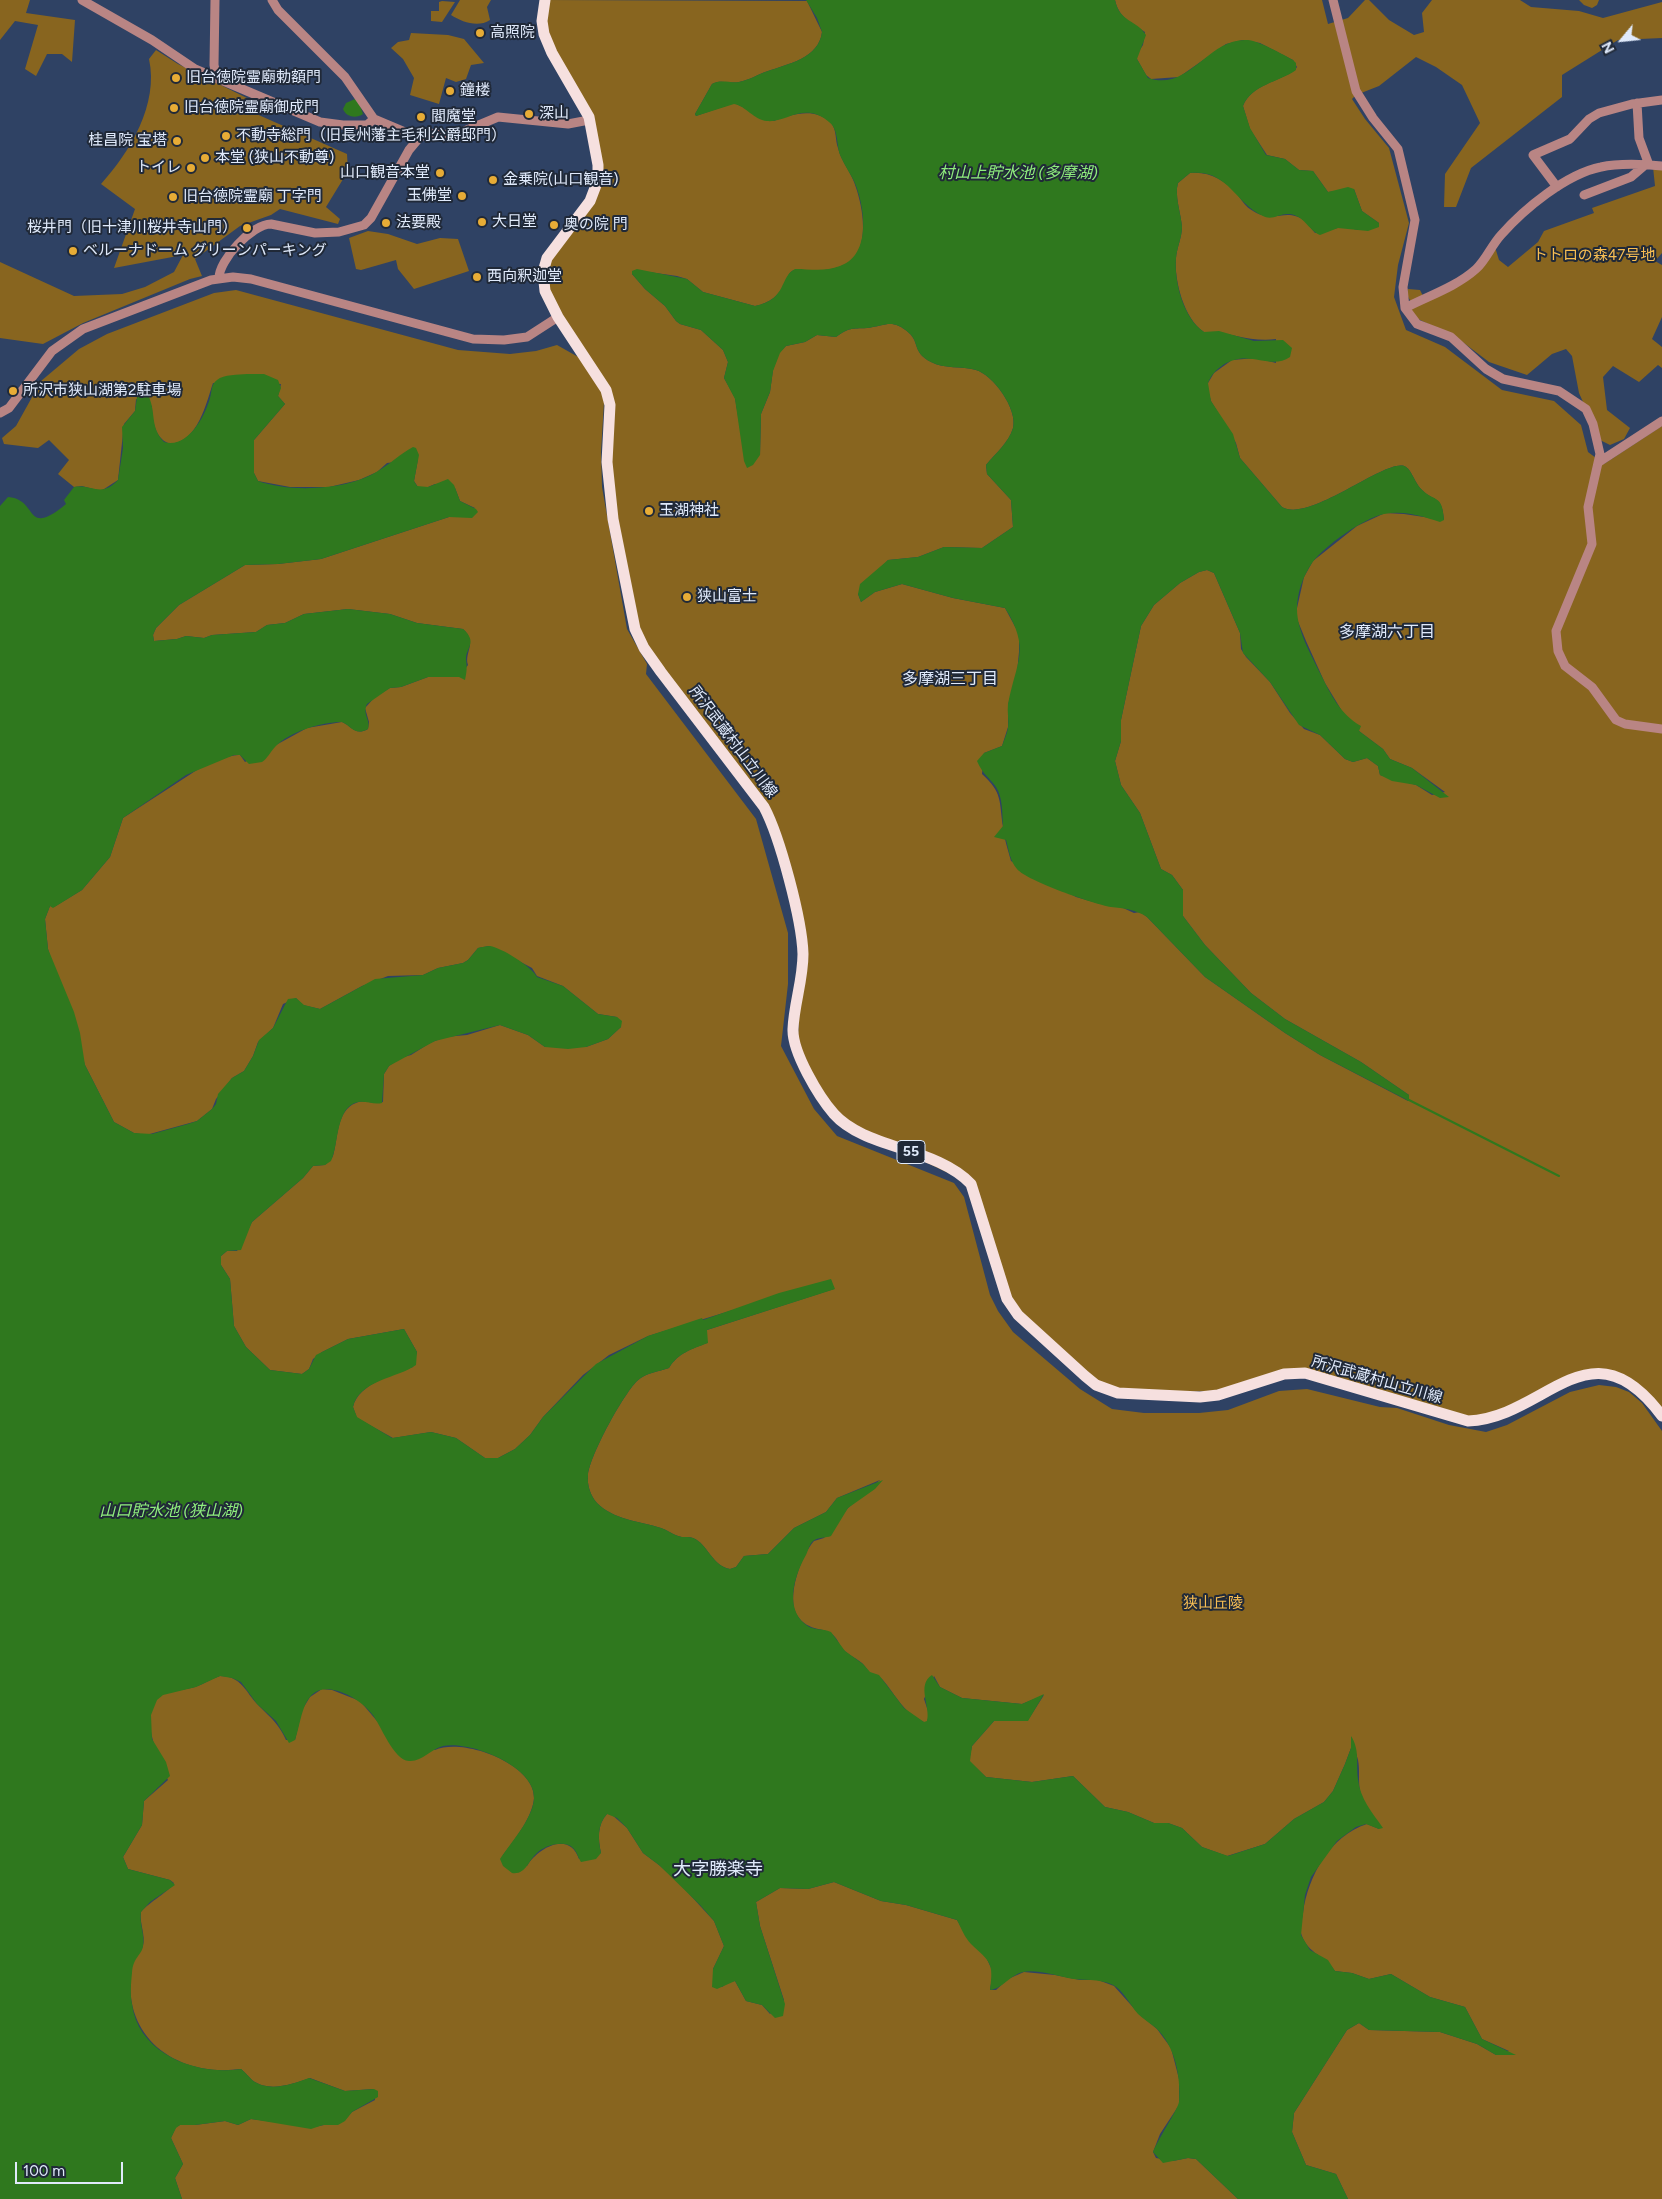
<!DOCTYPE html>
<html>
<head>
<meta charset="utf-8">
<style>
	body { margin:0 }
	#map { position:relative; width:1662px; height:2199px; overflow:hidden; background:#2f4264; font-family:Figtree,sans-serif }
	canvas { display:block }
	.north { position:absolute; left:1597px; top:15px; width:50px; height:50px; -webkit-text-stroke:4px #202938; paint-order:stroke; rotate:242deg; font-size:14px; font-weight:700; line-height:20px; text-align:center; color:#e0eafb }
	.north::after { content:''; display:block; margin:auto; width:18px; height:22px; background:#e0eafb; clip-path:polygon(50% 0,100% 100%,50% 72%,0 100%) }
	.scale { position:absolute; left:15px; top:2162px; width:108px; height:22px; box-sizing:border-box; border:2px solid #e0eafb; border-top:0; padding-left:6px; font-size:15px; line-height:18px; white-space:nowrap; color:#e0eafb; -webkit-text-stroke:4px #202938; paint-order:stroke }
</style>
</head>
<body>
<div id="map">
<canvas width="1662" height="2199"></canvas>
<div class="north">N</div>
<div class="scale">100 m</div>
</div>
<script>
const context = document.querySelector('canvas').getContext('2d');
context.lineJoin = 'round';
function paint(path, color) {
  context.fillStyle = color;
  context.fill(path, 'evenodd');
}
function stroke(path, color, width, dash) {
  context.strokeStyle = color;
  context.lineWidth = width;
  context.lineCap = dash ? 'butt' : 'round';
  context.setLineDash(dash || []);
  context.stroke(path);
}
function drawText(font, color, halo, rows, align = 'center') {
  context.font = font + ' Figtree,"Noto Sans JP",sans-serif';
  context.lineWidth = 4;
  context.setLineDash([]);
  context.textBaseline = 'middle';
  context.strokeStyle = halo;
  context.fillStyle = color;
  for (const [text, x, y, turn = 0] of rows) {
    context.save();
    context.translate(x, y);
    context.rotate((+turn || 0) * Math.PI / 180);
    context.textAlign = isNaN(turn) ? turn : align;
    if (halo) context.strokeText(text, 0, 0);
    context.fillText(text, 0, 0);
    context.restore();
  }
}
const green = new Path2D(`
	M0,0H30L26,13L75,20L72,62L62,54H47L36,76L25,69L38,25L15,21L0,40Z
	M460,0H491L487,7L490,20C478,28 462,22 451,15Z
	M545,0L807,1L822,32C819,58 788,64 768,71C758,74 750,80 739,82C729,84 721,79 712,84L695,114L696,116L734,103L774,121C791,114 816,107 831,123C837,130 835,140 838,148C841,161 850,171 854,182C862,203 870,241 853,259C842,269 824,271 810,271C803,270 798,268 792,271C788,274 788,277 786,281C780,295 770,303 755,306L703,292L687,279L677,276L649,272L632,274L645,289L665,306L676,321L680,324L701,330L723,350L728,362L724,378L735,398L743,446L760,455L761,414L770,392L773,370L779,353L786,346L805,342L817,335L836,337C850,327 851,329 867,328C886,326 892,318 909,333C920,343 912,352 931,362C944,369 962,366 976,370C993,375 1018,409 1013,428C1009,442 995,454 986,465L987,474L1011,500L1013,527L982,548L944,547L918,557L888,560L858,594L861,602L875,592L902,584L953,598L1005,608L1019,634V652L1017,673L1008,705V727L1002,746L984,753L982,774C1003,793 999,801 1003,827C1004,838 1008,850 1011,861L1076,897L1097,903L1121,907L1134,913L1140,912L1147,917L1205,977L1285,1033L1320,1055L1408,1101L1409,1095L1361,1062L1285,1019L1251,993L1205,945L1183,916V890L1172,875L1161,869L1140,813L1121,785L1115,761L1121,741V720L1141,626L1154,605L1180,583L1199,572L1207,570L1214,573L1240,633L1241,649L1246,657L1270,682L1290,713L1304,729L1320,735L1345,759L1353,762L1367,758L1378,766L1380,775L1416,785L1432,795L1445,792L1412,768L1390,759L1383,749L1359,731L1345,716L1325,683L1306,641L1297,619V608L1304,577L1313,561L1357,526L1385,513L1404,514L1444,520C1442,494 1434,503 1421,489C1415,483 1412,471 1406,467C1389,455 1310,524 1282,507L1240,458L1236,443L1211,401L1208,390V383L1214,373L1232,360L1256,358L1276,363V339C1251,343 1229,331 1204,332C1184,319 1174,280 1176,258C1177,247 1182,237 1182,227C1181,214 1176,201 1177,188L1178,183L1190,173C1209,171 1225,180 1237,194C1241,199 1245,206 1250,209C1274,226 1285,206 1305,221C1309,224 1311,229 1315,233L1342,227L1359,230L1379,223L1362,211L1354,189L1328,192L1313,171L1299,170L1285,159L1267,155L1250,129L1243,106C1251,85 1278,82 1295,70L1297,67L1293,60L1260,43L1243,40L1226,44L1179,77L1151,79L1146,75L1137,59V54L1143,45L1145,32C1131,22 1119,18 1115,0H1322L1328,24L1348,18L1365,0H1369L1389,20L1414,35L1424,32L1422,13L1432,0H1520L1531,7L1579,11L1603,18L1662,2V38L1618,40L1562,75V97L1471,168L1456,207H1444L1445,174L1480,123L1462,85L1436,67L1416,57L1379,86L1356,95L1352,99L1365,119L1389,148L1409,223L1398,265L1394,297L1406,330L1445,347L1502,390L1554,401L1581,425L1588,452L1604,464L1662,426V1416L1640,1390L1594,1374L1482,1421L1305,1373L1234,1390L1128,1394L1096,1385L1018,1315L971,1184L842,1122L797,1049L803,962L773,826L644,648L613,519L610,405L558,317L543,272L595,191V141L542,21Z
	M1579,0H1599L1597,5L1592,8L1584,5Z
	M442,1L455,2L442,22L431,21V11H439V2Z
	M411,33L448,35L464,39L484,63L471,65L466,79L456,82L446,78L439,104L410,95L414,78L403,59L391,48L398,42L409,40Z
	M156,50L178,64L247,98L245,109L347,154L348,171L326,207L340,219L338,224L280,209L271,215L240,226L195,259L202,276L190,279L83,323L43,344L0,338V262L74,296L122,294L145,287L174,272L183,255L114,268L135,209L101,184C130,152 159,104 149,59Z
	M1653,167L1662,168V253L1655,261L1662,265V317L1652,339L1662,347V368L1658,365L1639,382L1613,366L1603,377L1607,410L1630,428L1624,439L1610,445L1600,440L1579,393L1572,356L1566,349L1552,354L1527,375L1489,362L1456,337L1418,319L1411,312L1413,306L1457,285L1495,247L1499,260L1508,267L1538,242L1544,231L1594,213L1592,208L1655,186Z
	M368,231L388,234L417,244L440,238L458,239L469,271L414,289L398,269L396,260L361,270L356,269L349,238Z
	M1408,289L1420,290L1423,296L1411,302L1407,295Z
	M236,290L458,350L510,354L536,351L557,345L580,358L602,392L604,402L601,452L602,487L627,629L647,664L646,674L756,819L788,933V984L781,1046L814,1109L837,1136L954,1183L964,1197L990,1295L998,1311L1013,1332L1080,1389L1112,1409L1144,1413H1199L1228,1410L1279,1391L1307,1389L1380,1407L1397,1408L1449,1425L1486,1432L1507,1425L1570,1392L1599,1385L1616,1387L1629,1392L1642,1403L1662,1431V2199H1348L1336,2174L1306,2165L1292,2132L1294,2113L1347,2030L1359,2023L1369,2030L1440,2032L1477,2044L1496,2055L1509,2051L1482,2039L1465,2007L1430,1997L1391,1974L1369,1979L1352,1973L1335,1971C1325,1956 1308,1953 1302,1936C1299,1930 1302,1919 1303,1913C1308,1876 1330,1836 1367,1824L1379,1829C1374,1815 1364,1805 1360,1791C1358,1780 1360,1770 1358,1760C1356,1752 1353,1745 1351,1737V1748L1345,1764L1333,1791L1324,1802L1294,1819L1265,1844L1227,1856L1202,1847L1182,1828L1168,1823H1154L1128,1812L1105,1807L1073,1776L1032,1782L986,1777L969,1761L972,1746L994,1721L1028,1720L1044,1695L1022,1704L962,1698L940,1687L934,1676L924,1699L929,1714L927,1722H924C904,1714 896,1695 882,1679C879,1676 873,1675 869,1672C867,1669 865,1666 862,1663C855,1657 846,1654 841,1647C839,1644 838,1640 835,1637C826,1625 809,1634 797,1615C786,1597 801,1556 814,1541L824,1538L848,1508L880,1480L837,1498L826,1512L794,1528L768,1554L744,1556L736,1567L730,1569C712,1566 708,1544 693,1538C688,1536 683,1538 678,1536C672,1534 667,1530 661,1528C639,1521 614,1520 597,1503C590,1495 587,1485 588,1475C590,1455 623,1395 637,1381C647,1372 658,1372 669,1368C678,1353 692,1349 707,1343V1330L834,1289L831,1280L648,1336L609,1355L583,1375L543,1417L530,1435L515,1449L498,1458H485L456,1438L431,1432L393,1438L357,1418L353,1407C358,1384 394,1374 413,1367L417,1352L404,1329L348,1339L322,1352L313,1359L309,1369L302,1374L270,1370L246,1347L234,1326L230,1279L221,1265V1256L227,1251H237L252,1222L303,1178L313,1166L325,1165C328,1162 332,1159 333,1156C338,1141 336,1110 356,1103C365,1099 374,1105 383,1102L384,1074L389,1066L400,1058L411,1055L430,1043L445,1037L467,1035L500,1025L528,1035L545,1047H586L608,1039L621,1027L617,1017L598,1014L563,986L537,976L532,968L517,960L489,946L478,948L468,960L463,963L438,968L423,975L388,976L362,986L320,1009L303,1005L296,998L283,1004L273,1028L258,1042L253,1056L244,1071L232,1078L216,1099L212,1109L197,1121L146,1135L134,1133L114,1122L85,1065L48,949L45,919L50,906L54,907L82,890L110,857L123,818L200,768C211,764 229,754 240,755L245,762L307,728L342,722C353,727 355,736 368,729L369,722L365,708L375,697L390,688L401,687L428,677H459L468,665C464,652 478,643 463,629L417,623L390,614L348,609L304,614L285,623L267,625L256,632L212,635L204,638L186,636L177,639L154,641L153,635L156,628L179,605L245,565L278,564L321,559L449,517H459L475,508L460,501L455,488L435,484L428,487H418L414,481L418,459L387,463L377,472L359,480L329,487H290L258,481L254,473V440L285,404L278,396L281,384L213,383C206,404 198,441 171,444C155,440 152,420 152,406L136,399L135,411L124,424L118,480L101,491L82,486L74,487L58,474L69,460L49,440L38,448L4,444L2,438L16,426L41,381L79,349L107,334L214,293Z
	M220,1676C242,1676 245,1692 259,1706C271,1718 279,1724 286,1740H295L302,1710L310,1697L322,1689L332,1690L360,1701L377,1721L435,1750C463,1737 535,1764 534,1798C533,1816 514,1841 503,1855L527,1866C538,1848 569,1830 579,1859L601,1853C598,1839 597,1825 607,1814H611L627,1828L643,1853L659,1865L679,1883L714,1921L724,1946L713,1969L722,1987L729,1982L735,1981L746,2001L762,2005L770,2014L784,2000L760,1926L756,1902L780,1888L808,1889L834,1882L881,1901L906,1905L957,1920L970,1942L985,1955L993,1972L990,1990H996L1008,1979L1024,1972L1055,1975L1080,1980H1098L1114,1986L1139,2014L1157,2029L1171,2048L1179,2079V2105L1160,2134L1153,2152L1156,2158L1173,2161L1188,2158L1196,2159L1238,2199H182L175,2178L183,2164L171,2138L176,2127L180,2125H195L225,2121L238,2125L251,2119L314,2127L344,2121L352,2112L375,2100L374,2089L345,2091L310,2078C292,2084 269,2093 252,2080C248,2076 245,2072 241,2069C173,2078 117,2033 133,1962C135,1955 142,1951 143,1946C146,1936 139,1922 141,1912C149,1902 170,1891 174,1883L170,1880L128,1869L123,1857L142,1825L144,1801L168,1780C160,1759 134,1710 164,1694C174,1690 185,1690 195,1687C204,1684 211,1679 220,1676Z`);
const water = new Path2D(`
	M806,0H1115C1120,23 1136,19 1146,35L1137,59L1148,78C1190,92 1208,37 1248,40C1257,40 1284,55 1293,60L1296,63V70C1279,82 1251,85 1243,106L1250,128L1266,155L1285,159L1299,170L1313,171L1328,192L1348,187L1354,189L1362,211L1379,223V227L1368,231L1338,228L1320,235C1308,230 1304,215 1289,214C1280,213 1272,221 1263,216C1234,202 1228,169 1190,173L1178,183L1177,188C1176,201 1181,214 1182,227C1182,237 1177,247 1176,258C1174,281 1183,318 1204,332L1219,331L1254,341L1283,340L1292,348L1290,357C1270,371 1249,348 1223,365C1216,370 1211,375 1208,383L1211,401L1233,434L1240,458L1282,507C1310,524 1389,455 1406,467C1412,471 1415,483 1421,489C1435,503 1442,493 1444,520L1440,522C1422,516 1403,510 1384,514C1364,518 1324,546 1312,563C1303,576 1297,593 1297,609C1297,631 1311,654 1320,673C1331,695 1340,714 1361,726L1359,731L1383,749L1390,759L1412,768L1449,797L1440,798L1416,785L1392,781L1380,775L1378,766L1367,758L1353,762L1345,759L1320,735L1299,725L1270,682L1243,653L1240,633L1214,573L1207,570L1199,572L1180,583L1154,605L1141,626L1121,720V741L1115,761L1121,785L1140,813L1161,869L1172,875L1183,890V916L1205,945L1251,993L1285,1019L1361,1062L1409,1095V1101L1320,1055L1285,1033L1205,977L1147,917C1137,910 1123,908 1111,907C1094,904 1027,881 1017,869C1010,861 1009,851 1006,840L994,837L1003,826C1002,813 1003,798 996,787C989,777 983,775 977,761L984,753L1002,746C1004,740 1007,734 1008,728C1009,720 1007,712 1008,704C1016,662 1031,649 1005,608L953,598L902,584L875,592L861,602L858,594L860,584L888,560L918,557L944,547L982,548L1013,527L1011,500L987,474L986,465C995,454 1009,442 1013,428C1018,409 993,375 976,370C962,366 944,369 931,362C912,352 920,343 909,333C892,318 886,326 867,328C851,329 850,327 836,337L817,335L805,342L786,346L780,353L773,371L770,392L761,414L760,455L753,465L747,468L744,461L735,399L724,378L728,362L723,350L701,330L680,324L676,321L665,306L645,289L632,274V271L637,269L687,279L703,292L755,306C788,299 779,277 795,269C810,269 825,272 840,266C872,255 865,206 854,181C850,173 845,166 841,157C836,147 839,129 829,122C804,101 787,123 767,121C754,120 746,106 734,104L696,116L695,114L712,84C720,79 729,83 739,82C750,80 758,74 768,71C788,64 819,58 822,32L817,18Z
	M355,99L358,100L363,114C356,119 346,117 343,109L346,103Z
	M247,374H264L278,380L281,388L278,396L285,404L254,440V473L258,481C291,493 349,490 378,471C390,464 400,454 413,447L416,448L419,455L414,481L417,486L428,487L448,479L454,485L460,501L476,509L478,512L472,518L449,517L321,559L278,564L245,565L179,605L156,628L153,635L154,641L177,639L186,636L204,638L212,635L256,632L267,625L285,623L304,614L348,609L390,614L417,623L463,629C478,642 466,648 466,659C467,667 467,671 465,680L459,677H428L401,687L390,688L367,704C362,714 371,720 368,729C354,736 353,727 342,722C321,722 289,732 275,747C270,752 268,758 262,762L249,764L240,755H234L186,775L123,818L110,857L82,890L53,908L50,906L45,919L48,949L74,1012L80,1033L85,1065L114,1122L134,1133L152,1134L188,1124L197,1121L212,1109L216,1104L218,1094L232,1078L244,1071L253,1056L259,1040L273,1028L288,999L296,998L304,1005L320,1009L375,979L423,975L438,968L463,963L468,960L478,948C482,947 486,946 490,946C502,948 531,966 537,977L563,986L598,1014L617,1017L622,1021L621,1027L608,1039L586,1047L568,1049L545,1047L528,1035L500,1025L435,1041L389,1066L384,1074L382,1103C374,1105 367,1101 358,1102C335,1107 339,1145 331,1161L325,1165L313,1166L303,1178L252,1222L241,1250L227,1251L221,1256V1265L230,1279L234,1326L246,1347L270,1370L302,1374L309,1369L316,1355L348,1339L404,1329L417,1352L416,1365C398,1378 359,1380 353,1407L357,1417L392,1438L431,1432L456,1438L485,1458H498L515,1449L530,1435L543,1417L596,1364L648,1336L702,1318L703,1320L779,1293L831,1279L835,1289L707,1330L708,1343C692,1349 678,1353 669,1368C658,1372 647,1372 637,1381C623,1395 590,1455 588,1475C587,1485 590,1495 597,1503C614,1520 639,1521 661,1528C667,1530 672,1534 678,1536C683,1538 688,1536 693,1538C708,1544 712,1566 730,1569L736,1567L744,1556L768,1554L794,1528L826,1512L837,1498L883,1480L875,1489L848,1508L831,1536C826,1538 818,1537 813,1541C809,1545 808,1551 806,1555C795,1574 784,1607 805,1624C813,1631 822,1628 831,1632L845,1651L863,1664L870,1672L879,1675L904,1708L924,1722L927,1721C931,1707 916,1685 932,1675L940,1687L962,1698L1022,1704L1044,1694L1028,1721H994L972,1746L970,1761L986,1777L1032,1782L1073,1776L1105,1807L1128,1812L1154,1823H1168L1182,1828L1202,1847L1228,1856L1265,1844L1294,1819L1324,1802L1333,1791L1345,1764L1351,1748V1736C1360,1750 1356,1763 1358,1779C1360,1799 1372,1812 1383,1828L1379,1829L1366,1824L1356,1827L1337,1841L1311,1877L1305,1895L1301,1935L1310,1950L1328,1960L1335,1971L1352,1973L1369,1979L1391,1974L1430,1997L1465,2007L1482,2039L1516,2055H1496L1477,2044L1440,2032L1369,2030L1359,2023L1347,2030L1294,2113L1292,2132L1306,2165L1336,2174L1348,2199H1238L1196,2159L1188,2158L1163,2163L1153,2152C1157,2141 1178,2109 1179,2102C1181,2076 1175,2046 1156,2028C1150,2023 1143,2019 1138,2014C1130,2005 1124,1991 1113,1985C1099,1978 1083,1981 1068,1978C1055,1975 1035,1969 1023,1972C1010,1975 1002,1989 990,1990C994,1962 990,1962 971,1944C965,1938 961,1928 957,1920L906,1905L881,1901L834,1882L808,1889L780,1888L756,1902L760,1926L785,2004L783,2016L775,2018L762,2005L746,2001L735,1981L717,1989L712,1987L713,1969L724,1946L714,1921L700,1905L659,1865L643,1853L627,1828L617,1818L607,1814C597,1825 598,1839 601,1853L596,1859L581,1862C578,1857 577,1852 573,1848C564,1839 543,1846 536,1854C528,1861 526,1875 512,1873L503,1866L500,1859C511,1842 532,1820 534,1799C537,1767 470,1740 443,1746C431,1749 422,1762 409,1761C393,1760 381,1725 372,1714C363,1703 351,1695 338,1691C302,1681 303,1717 295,1740L289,1743L276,1721L257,1704L241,1682L232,1678L220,1676L196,1687L163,1695L157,1700L151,1715L152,1739L166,1762L170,1776L144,1801L142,1825L123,1857L128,1869L170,1880L175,1885L150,1902L141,1912C139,1923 145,1935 143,1946C142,1955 133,1957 132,1973C131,1983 130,1994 132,2004C138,2054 197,2076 241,2069C245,2072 248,2076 252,2080C269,2093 292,2084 309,2078L345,2091L374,2089L378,2091V2097L352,2112L345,2121L338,2125H323L311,2129L251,2119L238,2125L225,2121L195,2125H180L176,2128L171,2138L183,2164L175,2178L182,2199H0V506L8,497C39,499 24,539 66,504L64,500L74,487C93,484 101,498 118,480L123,448L122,427L135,411L137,397L143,394L149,397C156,413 150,427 164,442C188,449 205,416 210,398C212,391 211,384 217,380C224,374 238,375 247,374Z`);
const stream = new Path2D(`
	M1407,1099L1559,1176`);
const minor = new Path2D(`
	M82,0L152,40L195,69L320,122L343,125H367L374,119L419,138L409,150L371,218L364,225L339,232L315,233L271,224C252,224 219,260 219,278
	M215,0L214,65L217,79
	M272,0L278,10L345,77L374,119
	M1333,0L1356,91L1373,118L1398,149L1415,220L1403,287L1405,308L1417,324L1451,337L1486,369L1503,379L1559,391L1586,409L1593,424L1600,454L1588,507L1592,544L1556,631L1558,651L1565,666L1592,687L1616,720L1625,724L1662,729
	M1637,103L1639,138L1649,165
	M419,138L427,133L455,135L498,117L568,124L589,120
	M1557,187L1533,155L1570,139L1589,119L1599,113L1632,104L1662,100
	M1584,195L1631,177L1645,165
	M1405,308C1428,296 1456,287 1476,269C1486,260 1491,246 1501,235C1524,209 1566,174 1601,167C1618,163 1645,164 1662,166
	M0,413L9,408L52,351L83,329L211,280L233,277L251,279L473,339L504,340L527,337L558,317
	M1599,462L1662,421`);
const major = new Path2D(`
	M545,0L542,21L544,34L552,53L589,117L598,165V180L590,201L547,258L543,272L545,291L558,317L606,390L610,405L607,462L613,519L635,629L644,648L661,672L764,807C780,837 802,920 803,954C803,980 794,1004 793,1029C792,1052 819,1097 834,1114C865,1149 936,1147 971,1184L1007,1299L1018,1315L1085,1376L1096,1385L1118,1393L1200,1397L1218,1395L1284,1374L1305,1373L1468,1421C1546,1418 1590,1319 1662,1416`);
const markers = [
	[480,33,5,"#e7ac36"],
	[176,78,5,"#e7ac36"],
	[450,91,5,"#e7ac36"],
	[174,108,5,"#e7ac36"],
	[529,114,5,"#e7ac36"],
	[421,117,5,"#e7ac36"],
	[226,136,5,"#e7ac36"],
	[177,141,5,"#e7ac36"],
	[205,158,5,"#e7ac36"],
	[191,168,5,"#e7ac36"],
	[440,173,5,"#e7ac36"],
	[493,180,5,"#e7ac36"],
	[462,196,5,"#e7ac36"],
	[173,197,5,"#e7ac36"],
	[482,222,5,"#e7ac36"],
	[386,223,5,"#e7ac36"],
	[554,225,5,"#e7ac36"],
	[247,228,5,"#e7ac36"],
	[73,251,5,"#e7ac36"],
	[477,277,5,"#e7ac36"],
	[13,391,5,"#e7ac36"],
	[649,511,5,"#e7ac36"],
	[687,597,5,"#e7ac36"]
];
const shields = [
	[911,1152,28]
];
const shieldNames = [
	["55",911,1152]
];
const poiNames = [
	["高照院",490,33],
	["旧台徳院霊廟勅額門",186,78],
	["鐘楼",460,91],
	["旧台徳院霊廟御成門",184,108],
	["深山",539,114],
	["閻魔堂",431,117],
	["不動寺総門（旧長州藩主毛利公爵邸門）",236,136],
	["桂昌院 宝塔",167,141,"right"],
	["本堂 (狭山不動尊)",215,158],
	["トイレ",181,168,"right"],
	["山口観音本堂",430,173,"right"],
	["金乗院(山口観音)",503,180],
	["玉佛堂",452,196,"right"],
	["旧台徳院霊廟 丁字門",183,197],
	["大日堂",492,222],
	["法要殿",396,223],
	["奥の院 門",564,225],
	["桜井門（旧十津川桜井寺山門）",237,228,"right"],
	["ベルーナドーム グリーンパーキング",83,251],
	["西向釈迦堂",487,277],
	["所沢市狭山湖第2駐車場",23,391],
	["玉湖神社",659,511],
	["狭山富士",697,597]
];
const parkNames = [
	["トトロの森47号地",1594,256],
	["狭山丘陵",1213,1604]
];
const streetNames = [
	["所沢武蔵村山立川線",733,742,53],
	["所沢武蔵村山立川線",1377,1380,16]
];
const waterNames = [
	["村山上貯水池 (多摩湖)",1018,173],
	["山口貯水池 (狭山湖)",171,1511]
];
const neighbourhoodNames = [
	["多摩湖六丁目",1387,632],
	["多摩湖三丁目",950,679]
];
const quarterNames = [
	["大字勝楽寺",718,1870]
];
paint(green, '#88651f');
paint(water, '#2f781e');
stroke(stream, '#2f781e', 2);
stroke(minor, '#b98584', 9);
stroke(major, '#f6e0df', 11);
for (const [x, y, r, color] of markers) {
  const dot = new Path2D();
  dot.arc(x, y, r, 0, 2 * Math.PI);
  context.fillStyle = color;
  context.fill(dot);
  stroke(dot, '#202938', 2);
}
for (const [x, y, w] of shields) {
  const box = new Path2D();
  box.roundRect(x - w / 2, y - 11.5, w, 23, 4);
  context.fillStyle = '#202938';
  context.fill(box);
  stroke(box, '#e0eafb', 1);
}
drawText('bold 14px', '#e0eafb', null, shieldNames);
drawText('15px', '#e0eafb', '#202938', poiNames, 'left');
drawText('15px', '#f8be53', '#202938', parkNames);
drawText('15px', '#e0eafb', '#202938', streetNames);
drawText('italic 16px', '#8fed7d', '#202938', waterNames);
drawText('16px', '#e0eafb', '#202938', neighbourhoodNames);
drawText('18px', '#e0eafb', '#202938', quarterNames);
</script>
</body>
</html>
